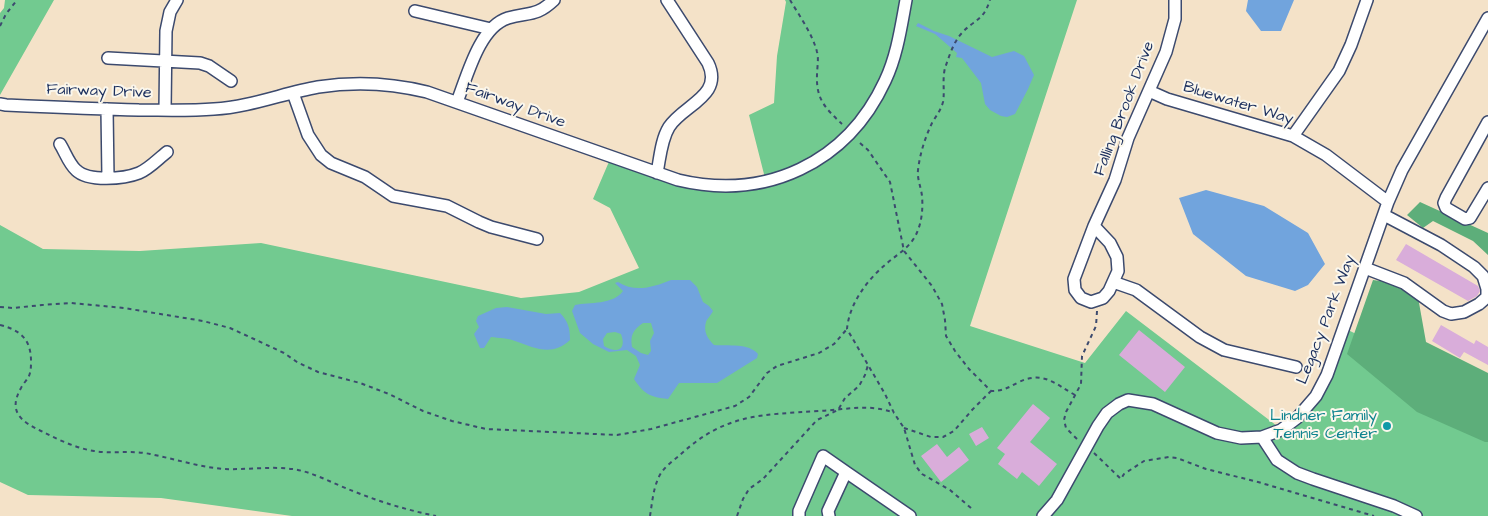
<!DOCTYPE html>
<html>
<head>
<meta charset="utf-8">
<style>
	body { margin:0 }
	canvas { display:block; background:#f4e2c8 }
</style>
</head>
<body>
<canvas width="1488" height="516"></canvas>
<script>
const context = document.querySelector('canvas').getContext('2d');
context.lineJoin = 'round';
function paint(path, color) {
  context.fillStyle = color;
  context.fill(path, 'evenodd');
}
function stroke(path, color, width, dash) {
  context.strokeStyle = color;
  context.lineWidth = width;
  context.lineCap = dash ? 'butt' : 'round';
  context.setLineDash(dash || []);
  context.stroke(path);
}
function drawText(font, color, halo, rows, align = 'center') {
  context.font = font + ' "Architects Daughter",sans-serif';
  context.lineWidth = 4;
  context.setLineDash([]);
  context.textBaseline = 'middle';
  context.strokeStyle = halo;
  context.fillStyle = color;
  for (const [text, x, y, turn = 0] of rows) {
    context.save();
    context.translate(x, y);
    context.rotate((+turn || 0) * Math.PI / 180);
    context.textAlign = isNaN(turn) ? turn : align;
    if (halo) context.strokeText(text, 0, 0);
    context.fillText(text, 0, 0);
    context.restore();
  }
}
const green = new Path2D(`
	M5,0H54L0,95V13L4,8Z
	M785,0H1077L970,326L1085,363L1126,311L1281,429L1316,396L1344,328L1488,399V516H292L161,498L28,495L0,482V225L43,249L140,251L261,243L521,298L579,292L639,268L610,208L593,199L611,157L678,180L766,182L749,115L774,103L777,56L786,2Z`);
const forest = new Path2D(`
	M1420,202L1488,233V255L1473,241L1433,221L1423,228L1407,215Z
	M1373,280L1416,286L1426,342L1488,373V442H1485L1417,412L1347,354Z`);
const water = new Path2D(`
	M1248,0H1294L1281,31H1261L1246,11Z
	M918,23L934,31L949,36L992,57L1014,51L1024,56L1034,75L1028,89L1015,114L1007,117L1001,116L990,110L985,104L981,83L962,58L956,57L957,53L935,34L916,26Z
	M1206,190L1264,206L1308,233L1325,264L1308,285L1295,291L1246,276L1193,234L1179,198Z
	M671,280H690L697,287L703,302L709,306L713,311C711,315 707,319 706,322C703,332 708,339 714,345C728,346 749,343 758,354L757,358L717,383H679L668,399C650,397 644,394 634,379L640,365L636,356L627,350L609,352L593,344L580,333L572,311L575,305C590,302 613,305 623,291L615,283L618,282C635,293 654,287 671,280ZM643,323H651L654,333L650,341L651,351L648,355L641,353L632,347C630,335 633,330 643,323ZM615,332L621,334C627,350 617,354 604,346L603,339L607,333Z
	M507,307L546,314L560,313C568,321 570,328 570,340C552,357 535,348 515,341C508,338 499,338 491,337L484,348H480L474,334L479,327L476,321L478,316L496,308Z`);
const building = new Path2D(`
	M1406,244L1478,286L1480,291L1477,296L1468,301L1396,260Z
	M1441,325L1474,344L1476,340L1488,347V365L1464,352L1460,358L1432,341Z
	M1139,330L1185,367L1165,392L1119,355Z
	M1033,404L1050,418L1030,442L1057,464L1039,486L1022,472L1017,479L998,464L1005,454L997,448Z
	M982,427L989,438L976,446L969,434Z
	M937,444L947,457L959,447L969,460L941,482L921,456Z`);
const path = new Path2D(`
	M790,0C799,15 813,35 817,52C819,59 817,68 817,75C816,99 825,108 842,124
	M0,26L6,14L17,0
	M860,143L868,150L890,182L904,251L932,286L942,304L945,320L946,336L955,351L969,369L991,391C1002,391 1008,388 1017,383C1042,370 1054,383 1075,395
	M0,307L13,308L42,305L71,303L124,308L203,321L230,328L254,339L284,353L297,362L318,372L360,383L389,394L423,411L452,421L486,429L617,435L651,429L735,406L749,397L767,373L777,366L819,353L834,344L847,329
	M0,325C20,330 31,339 31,361C31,366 31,371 29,376C27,380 23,384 21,388C8,411 20,421 41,431C57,439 75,448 94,451C112,454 132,450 150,454C175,459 199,467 224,469C246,470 271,466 292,469C311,471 334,484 353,491C380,502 407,510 436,516
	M904,428L931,437H943L954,431L972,410L991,391
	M1077,439L1066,428L1064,420L1066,412L1081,384L1082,356L1096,326L1097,311
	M1094,453L1121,479L1124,474L1144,461L1169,457L1177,458L1206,469L1258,482L1374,516
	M971,508L950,490L922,474L915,465L904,428L894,413L885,394L847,329C849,305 866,281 885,265C897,254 912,247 918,230C922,220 923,207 922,196C921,187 917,179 918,170C920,153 925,138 932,123C936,116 941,110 943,102C945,91 942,80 945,68C949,57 953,43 961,34C974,19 983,22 990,0
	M650,516C652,504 653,490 658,479C662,468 673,461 681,454C726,413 762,415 819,411C844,410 870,403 894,413
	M737,516L743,499L749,489L763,479L817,420L838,410L845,398L859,386L865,375L868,365`);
const minor = new Path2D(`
	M415,11L491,29
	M108,58L200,63L209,66L231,81
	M1149,91L1167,99L1293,136L1326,155L1388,202
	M293,93L308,135L321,155L331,163L365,177L393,196L447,206L479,222L491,227L537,239
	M457,102C467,77 479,27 508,18C529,12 536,17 554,0
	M0,104L6,105C50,107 94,109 139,110C164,110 189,111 214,109C250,107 284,93 318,87C356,81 391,83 427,92L678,180C766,201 847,163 885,81C897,56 901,27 906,0
	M107,109L108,178
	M165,110L166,31L170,12L177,0
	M1488,122L1446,198L1444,203L1446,208L1465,219L1470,218L1488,188
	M1293,136L1339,71L1351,45L1367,0
	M60,144C65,152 69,164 76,170C88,182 124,179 139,173C149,169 158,159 167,152
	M657,173C660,158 661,140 669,127C683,105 724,96 708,63L667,0
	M1094,226L1110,243L1117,257L1118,271L1109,291L1103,298L1091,302L1081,298L1075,290L1074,279L1094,226L1115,180L1128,138L1166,52L1175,19V0
	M1365,268L1404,283L1443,311L1451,314L1464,312L1479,304L1487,297V289L1483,276L1474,267L1441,245L1384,215
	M1113,282L1136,290L1200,337L1224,350L1296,367
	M1262,437L1277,460L1297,473L1313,479L1394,506L1416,516
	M799,516V511L823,456L846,472
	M829,516L828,511L846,472L910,516
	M1043,516L1057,500L1098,426L1107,413L1119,404L1128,400L1153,404L1217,433L1241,438L1262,437L1281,430L1297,418L1316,396L1327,375L1388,202L1402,170L1488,18`);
const markers = [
	[1387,426,5,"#0f9aa8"]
];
const streetNames = [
	["Fairway Drive",99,92,2],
	["Bluewater Way",1238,104,17],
	["Fairway Drive",515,106,20],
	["Falling Brook Drive",1125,109,-69],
	["Legacy Park Way",1327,320,-69]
];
const cultureNames = [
	["Lindner Family",1377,417],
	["Tennis Center",1377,435]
];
paint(green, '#72ca90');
paint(forest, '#5dae7a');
paint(water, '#71a4dd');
paint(building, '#d9adda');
stroke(minor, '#3c4a6e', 14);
stroke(path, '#3c4a6e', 2, [4, 4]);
stroke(minor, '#fff', 11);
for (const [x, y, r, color] of markers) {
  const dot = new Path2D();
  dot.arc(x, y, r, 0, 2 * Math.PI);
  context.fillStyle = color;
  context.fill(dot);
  stroke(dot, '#fbf7ec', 2);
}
drawText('16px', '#1b2f5e', '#fbf7ec', streetNames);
drawText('16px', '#0d838f', '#fbf7ec', cultureNames, 'right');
</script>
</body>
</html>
